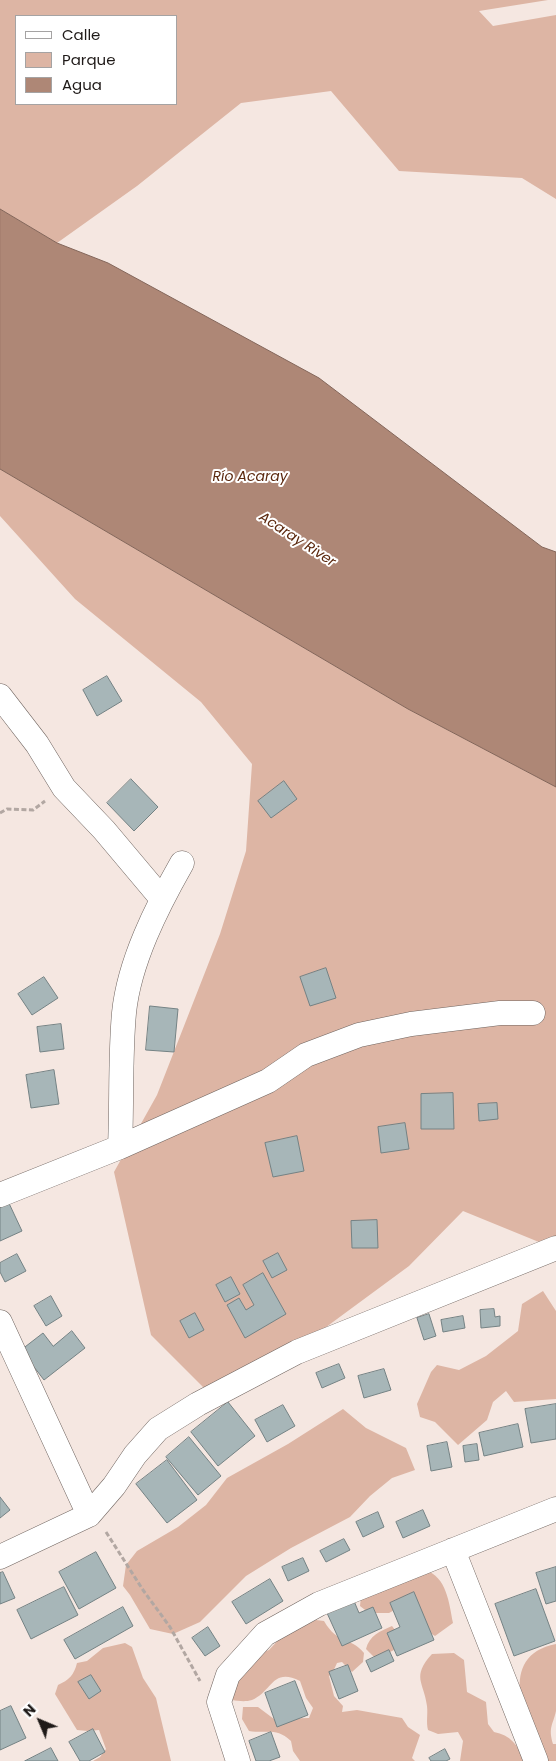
<!DOCTYPE html>
<html>
<head>
<meta charset="utf-8">
<style>
	body { margin:0 }
	#map { position:relative; width:556px; height:1761px; overflow:hidden; background:#f5e7e1; font-family:Poppins,sans-serif }
	canvas { display:block }
	.legend { position:absolute; left:15px; top:15px; width:162px; height:90px; box-sizing:border-box; background:#fff; border:1px solid #a5a3a3; margin:0; padding:6px 9px; list-style:none; font-size:15px; color:#1f1a18 }
	.legend li { display:flex; align-items:center; gap:10px; height:25px }
	.legend b { width:25px; border:1px solid #a5a3a3 }
	.north { position:absolute; left:15px; top:1696px; width:50px; height:50px; -webkit-text-stroke:4px #fff; paint-order:stroke; rotate:315deg; font-size:14px; font-weight:700; line-height:20px; text-align:center; color:#1f1a18 }
	.north::after { content:''; display:block; margin:auto; width:18px; height:22px; background:#1f1a18; clip-path:polygon(50% 0,100% 100%,50% 72%,0 100%) }
</style>
</head>
<body>
<div id="map">
<canvas width="556" height="1761"></canvas>
<ul class="legend">
<li><b style="height:6px;background:#fff"></b>Calle</li>
<li><b style="height:14px;background:#ddb5a4"></b>Parque</li>
<li><b style="height:14px;background:#ae8776"></b>Agua</li>
</ul>
<div class="north">N</div>
</div>
<script>
const context = document.querySelector('canvas').getContext('2d');
context.lineJoin = 'round';
function paint(path, color) {
  context.fillStyle = color;
  context.fill(path, 'evenodd');
}
function stroke(path, color, width, dash) {
  context.strokeStyle = color;
  context.lineWidth = width;
  context.lineCap = dash ? 'butt' : 'round';
  context.setLineDash(dash || []);
  context.stroke(path);
}
function drawText(font, color, halo, rows, align = 'center') {
  context.font = font + ' Poppins,sans-serif';
  context.lineWidth = 4;
  context.setLineDash([]);
  context.textBaseline = 'middle';
  context.strokeStyle = halo;
  context.fillStyle = color;
  for (const [text, x, y, turn = 0] of rows) {
    context.save();
    context.translate(x, y);
    context.rotate((+turn || 0) * Math.PI / 180);
    context.textAlign = isNaN(turn) ? turn : align;
    if (halo) context.strokeText(text, 0, 0);
    context.fillText(text, 0, 0);
    context.restore();
  }
}
const green = new Path2D(`
	M0,0H548L479,11L493,26L556,15V199L522,178L399,171L331,91L241,103L137,186L57,243L0,209ZM16,16H176V104H16Z
	M0,469L408,709L556,787V1249L463,1211L409,1266L280,1361L208,1392L151,1335L114,1172L157,1095L220,934L246,851L252,764L201,702L75,599L0,516Z
	M543,1291L556,1311V1399L514,1402L506,1391L493,1402L487,1420L458,1445L435,1422L420,1417L417,1404L431,1372L437,1365L459,1370L486,1356L518,1331L522,1304Z
	M343,1409L366,1428L406,1448L415,1470L392,1478L370,1496L350,1517L291,1548L246,1576L200,1622L173,1634L150,1629L130,1595L123,1586L126,1565L137,1551L178,1527L206,1505L227,1478L288,1444Z
	M425,1570C447,1577 449,1603 453,1623L435,1636L427,1631L402,1606L389,1613H369L360,1606L361,1596Z
	M316,1620L324,1621C338,1645 350,1636 364,1653L363,1662L352,1672L342,1662L337,1663L332,1674L329,1676L334,1696L343,1706L342,1712L357,1710L402,1718L408,1727L420,1735L412,1758L415,1761H300L293,1751L291,1741C276,1727 268,1734 249,1731L242,1719L243,1707H258L274,1719L309,1718L313,1708L306,1698L300,1681C272,1667 272,1692 252,1700C245,1702 239,1701 232,1700L224,1684L261,1653L269,1650L282,1636Z
	M392,1626L398,1634L396,1649L376,1659L366,1649C369,1636 380,1631 392,1626Z
	M125,1643L132,1647L143,1678L156,1698L171,1761H93L100,1757L106,1749L99,1730L88,1731L77,1730L55,1694L58,1685C69,1680 74,1675 77,1663L87,1661L103,1648Z
	M556,1644C556,1665 556,1690 556,1711C553,1725 548,1727 553,1744H556V1761H537C527,1721 495,1656 556,1644Z
	M454,1653L464,1660L467,1692L486,1702L488,1724L494,1732C510,1735 519,1745 523,1761H460L463,1741L458,1732L438,1734L428,1730C426,1722 428,1714 427,1706C424,1682 411,1677 432,1654Z`);
const water = new Path2D(`
	M0,209L57,243L108,263L319,378L542,547L556,552V787L408,709L0,469Z`);
const building = new Path2D(`
	M107,676L122,701L97,716L83,690Z
	M131,779L158,807L134,831L107,803Z
	M284,781L297,799L271,818L258,801Z
	M326,968L336,998L310,1006L300,977Z
	M44,977L58,998L32,1015L18,994Z
	M150,1006L178,1009L174,1052L146,1050Z
	M61,1024L64,1049L40,1052L37,1027Z
	M54,1070L59,1104L31,1108L26,1075Z
	M453,1093L454,1129H421V1094Z
	M497,1103L498,1119L479,1121L478,1104Z
	M405,1123L409,1149L381,1153L378,1127Z
	M297,1136L304,1171L273,1177L265,1143Z
	M7,1199L22,1231L0,1241V1202Z
	M377,1220L378,1248H352L351,1221Z
	M278,1253L287,1270L272,1278L263,1261Z
	M17,1254L26,1271L5,1282L0,1272V1263Z
	M263,1273L286,1314L245,1338L227,1305L239,1298L246,1310L254,1305L243,1285Z
	M231,1277L240,1294L225,1302L216,1285Z
	M51,1296L62,1316L46,1326L34,1306Z
	M494,1309L495,1317L500,1316V1326L481,1328L480,1310Z
	M195,1313L204,1330L189,1338L180,1321Z
	M429,1314L436,1336L424,1340L417,1318Z
	M463,1316L465,1328L443,1332L441,1320Z
	M72,1331L85,1348L44,1380L21,1350L43,1333L53,1346Z
	M339,1364L345,1378L322,1388L316,1373Z
	M384,1369L391,1390L364,1398L358,1376Z
	M228,1402L255,1436L218,1466L191,1432Z
	M556,1404V1439L531,1443L525,1409Z
	M283,1405L295,1426L267,1442L255,1420Z
	M518,1424L523,1447L484,1456L479,1433Z
	M189,1437L221,1476L198,1495L166,1457Z
	M447,1442L452,1467L431,1471L427,1446Z
	M477,1444L479,1460L465,1462L463,1446Z
	M167,1460L197,1500L167,1523L136,1484Z
	M0,1497L10,1510L0,1518Z
	M423,1510L430,1526L403,1538L396,1522Z
	M378,1512L384,1527L363,1537L356,1522Z
	M344,1539L350,1550L326,1562L320,1551Z
	M96,1552L116,1588L79,1609L59,1572Z
	M303,1558L309,1571L288,1581L282,1567Z
	M556,1567V1601L546,1604L536,1573Z
	M3,1572L15,1598L0,1604V1573Z
	M270,1579L283,1601L246,1624L232,1602Z
	M64,1587L78,1615L31,1639L17,1610Z
	M536,1589L555,1641L514,1656L495,1604Z
	M414,1592L434,1640L397,1656L387,1633L400,1627L390,1603Z
	M354,1601L359,1613L373,1607L382,1628L342,1646L327,1613Z
	M123,1607L133,1626L75,1659L64,1640Z
	M208,1627L220,1646L205,1656L192,1638Z
	M389,1650L394,1661L371,1672L366,1661Z
	M348,1665L358,1691L339,1699L329,1672Z
	M91,1675L101,1691L89,1699L78,1682Z
	M295,1681L308,1715L277,1727L265,1693Z
	M11,1706L26,1738L0,1750V1711Z
	M93,1729L105,1752L89,1761H80L69,1742Z
	M271,1732L280,1757L269,1761H256L249,1741Z
	M51,1748L58,1761H25Z
	M445,1749L450,1759L446,1761H431L429,1758Z`);
const path = new Path2D(`
	M0,813L7,809L33,810L45,801
	M106,1532L143,1590L170,1627L200,1681`);
const minor = new Path2D(`
	M0,696L37,744L64,788L104,830L162,899
	M120,1147C122,1102 120,1057 124,1013C129,962 157,907 182,863
	M0,1195L120,1147L268,1081L306,1055L359,1035L411,1024L500,1013H533
	M0,1322L89,1515
	M453,1550L536,1761
	M0,1557L89,1515L114,1486L135,1455L158,1429L198,1404L297,1352L556,1248
	M238,1761L219,1702L228,1675L265,1634L319,1604L556,1509`);
const waterNames = [
	["Río Acaray",250,477],
	["Acaray River",297,540,33]
];
paint(green, '#ddb5a4');
paint(water, '#ae8776');
stroke(water, '#83665a', 1);
paint(building, '#a7b6b8');
stroke(building, '#748284', 1);
stroke(minor, '#6f645f', 25);
stroke(path, '#b2a7a2', 3, [5, 2.5]);
stroke(minor, '#fff', 24);
drawText('italic 14px', '#5c290f', '#fff', waterNames);
</script>
</body>
</html>
